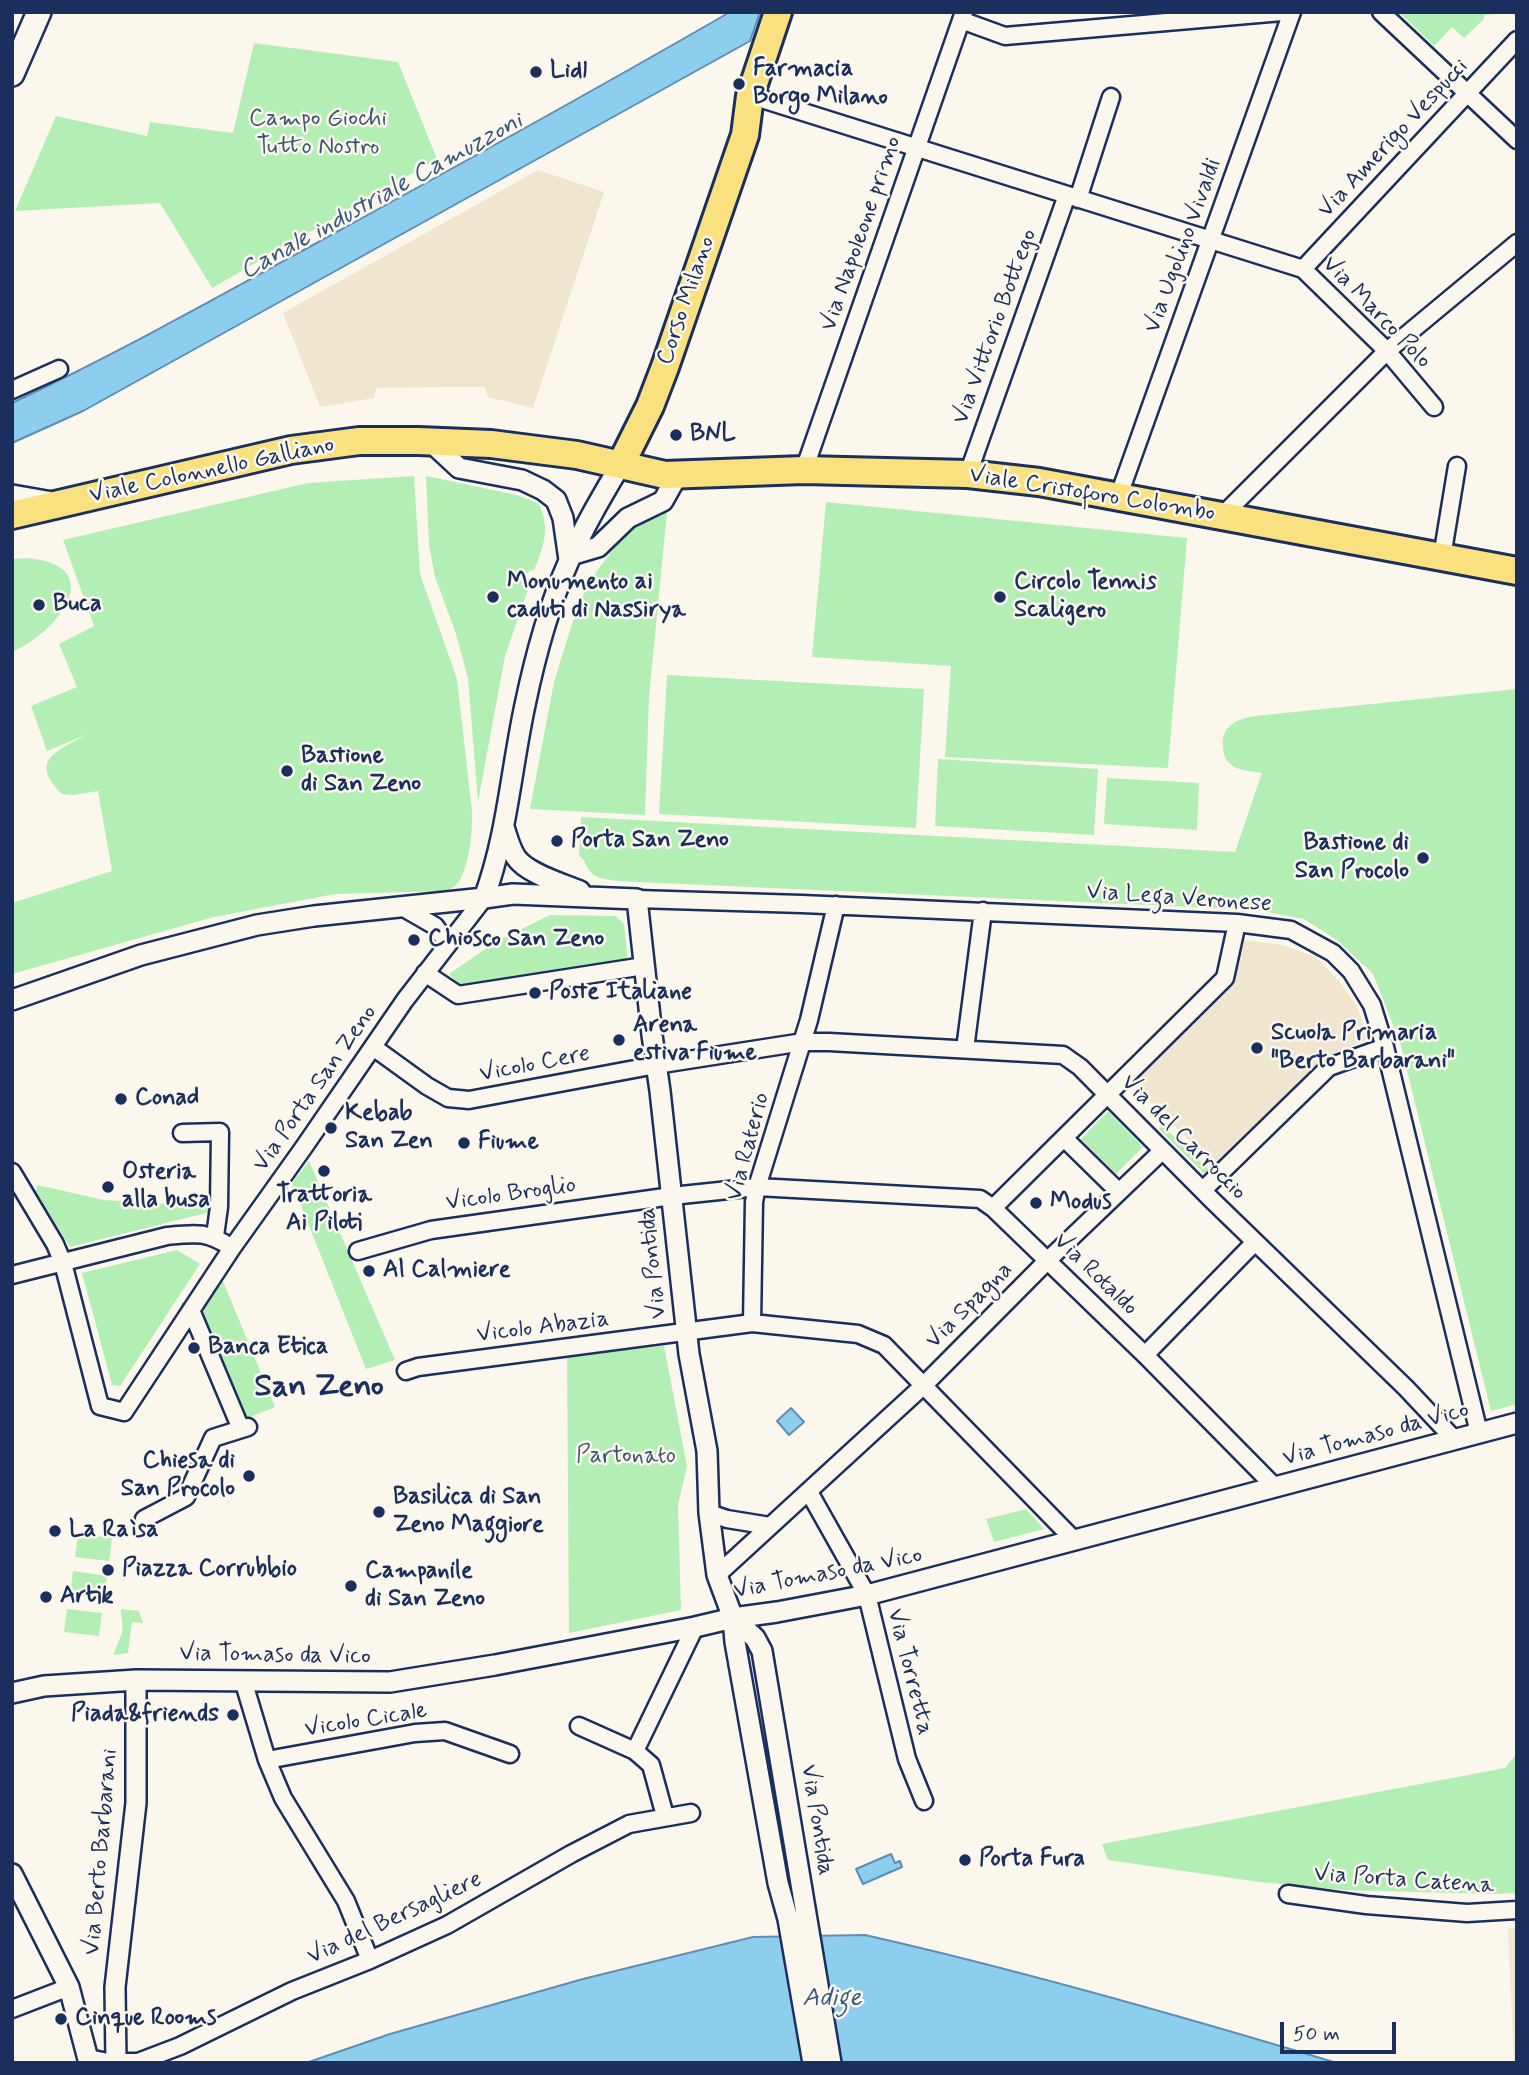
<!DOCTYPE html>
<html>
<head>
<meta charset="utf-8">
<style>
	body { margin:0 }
	#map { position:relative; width:1529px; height:2075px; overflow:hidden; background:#fbf7ec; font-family:Mynerve,sans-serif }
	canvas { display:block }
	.frame { position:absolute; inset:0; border:14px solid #1b2f5e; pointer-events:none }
	.scale { position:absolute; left:1280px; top:2022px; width:116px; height:32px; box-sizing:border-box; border:4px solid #1b2f5e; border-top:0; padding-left:9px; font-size:21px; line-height:24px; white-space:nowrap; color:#1b2f5e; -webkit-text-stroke:5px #fbf7ec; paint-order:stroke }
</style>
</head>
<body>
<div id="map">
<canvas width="1529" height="2075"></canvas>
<div class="frame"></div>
<div class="scale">50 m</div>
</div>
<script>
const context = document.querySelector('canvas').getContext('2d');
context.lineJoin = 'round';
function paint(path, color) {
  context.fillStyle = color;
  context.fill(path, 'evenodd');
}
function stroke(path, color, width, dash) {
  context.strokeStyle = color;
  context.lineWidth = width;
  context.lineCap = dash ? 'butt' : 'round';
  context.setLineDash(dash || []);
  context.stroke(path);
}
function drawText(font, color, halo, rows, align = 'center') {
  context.font = font + ' Mynerve,sans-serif';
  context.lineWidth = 5;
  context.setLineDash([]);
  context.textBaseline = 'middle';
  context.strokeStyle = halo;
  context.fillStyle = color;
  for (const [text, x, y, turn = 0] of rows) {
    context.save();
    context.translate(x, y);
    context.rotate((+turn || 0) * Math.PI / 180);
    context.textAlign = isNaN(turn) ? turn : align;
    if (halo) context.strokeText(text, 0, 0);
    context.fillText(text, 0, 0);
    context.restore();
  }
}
const built = new Path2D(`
	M538,170L604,192L533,408L488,397L485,387H443L376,388L374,398L320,407L283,313Z
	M1244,940L1282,945L1316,957L1339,981L1357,1006L1369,1039L1325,1057L1214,1165L1132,1084L1234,981Z
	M1517,1928V2063H1514L1508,1929Z`);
const green = new Path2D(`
	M1399,12H1517L1484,15V19L1464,38L1452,27L1434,46Z
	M254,43L398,62L437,159L212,288L160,203L15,211L56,116L147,136L150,122L233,133Z
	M414,476L420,574L457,679L472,811C473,828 469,873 456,885C453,888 449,889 446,891L335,894L214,917L12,974V903L112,871L98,791L73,795L62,794C27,759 59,751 85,735L47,751L31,706L77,687L59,644L94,626L63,540L308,483Z
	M426,476L517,495L538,503C551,526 544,547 534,570L529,571L525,581L530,584L505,656L478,802L468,678L455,631L435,577L429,545Z
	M826,502L1187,538L1168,768L945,757L951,666L812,657Z
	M667,512L649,697L645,815L530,809L554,682L571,627L588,583L611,552L638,522Z
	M28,558C110,566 57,633 12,652V559Z
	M667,675L924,689L916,828L659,814Z
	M1517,689V1404L1491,1411L1400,1042L1373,974L1337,940L1304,919L1257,910L617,881C608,879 594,879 589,870C584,864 586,860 579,856L581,817L1235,852L1262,773C1252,771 1237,771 1229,763C1225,759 1223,753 1223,747C1220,726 1237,719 1255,716Z
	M938,759L1098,769L1094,835L935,826Z
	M1107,778L1199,783L1197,830L1104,824Z
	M550,915L616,916L624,924L628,963L461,986L449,974L497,941Z
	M1108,1111L1143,1147L1116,1174L1081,1139Z
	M1162,1125L1209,1170L1205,1174L1159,1129Z
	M309,1161L395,1360L366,1369L292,1183Z
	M37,1185L104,1200L211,1207L210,1212L70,1247L36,1192Z
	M177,1250L200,1264L120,1386L112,1385L82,1273Z
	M223,1281L275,1407L245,1419L199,1314Z
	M664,1346L687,1466L678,1505L681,1610L569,1633L567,1356Z
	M1026,1509L1044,1529L994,1542L986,1519Z
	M78,1534L112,1538L109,1561L75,1557Z
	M73,1571L107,1576L104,1599L70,1594Z
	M67,1609L102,1613L99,1636L64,1632Z
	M121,1609L139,1611L143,1623L132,1622L128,1653L114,1655C116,1645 120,1641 122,1632C124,1624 120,1617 121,1609Z
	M1517,1753V1893L1494,1894L1344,1890L1259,1882L1108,1860L1102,1844L1505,1768Z`);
const water = new Path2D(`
	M730,12H760L750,41L83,411L12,443V403C118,353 220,296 322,240C459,165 595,90 730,12Z
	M791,1408L804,1422L789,1435L777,1421Z
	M891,1854L895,1863L900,1861L902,1867L863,1884L856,1869Z
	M865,1935C1024,1971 1181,2016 1337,2063H306L390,2034L583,1979L753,1937Z`);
const minor = new Path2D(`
	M1381,12L1517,140
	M961,20L1005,36L1282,12
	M765,100L1303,269L1387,351L1434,407
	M1078,199L1111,97
	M1303,269L1517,40
	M12,390L59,369
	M804,470L964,12
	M968,474L1067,195
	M1119,495L1292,12
	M1222,516L1387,351L1517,243
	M1442,557L1457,466
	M637,899L802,904L1237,923L1291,930L1333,953L1351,971L1372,1005L1385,1047L1479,1433
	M402,907L435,926L448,944
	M425,973L458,995L644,966
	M373,1047L427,1086L448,1098L469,1100L656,1065L803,1042H829L1063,1055L1080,1067L1212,1200L1406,1388L1454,1439
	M965,1049L983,911
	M182,1133L220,1132L219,1207L215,1236
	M1064,1138L1119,1192
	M12,1172L55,1244L63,1263L100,1406L124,1412L232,1248L304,1147L405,1000L484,898
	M1203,1190L1329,1067L1385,1047
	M993,1208L1225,978L1237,923
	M358,1251L431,1230L672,1196L757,1187L980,1199L993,1208L1145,1355L1275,1487
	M12,1275L167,1236C196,1233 207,1231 232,1248
	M191,1310L241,1429
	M752,1323L754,1202L757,1187L809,1020L836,905
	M1145,1355L1255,1242
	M406,1371L418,1367L752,1323L858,1334L884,1345L1075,1541
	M809,1492L867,1595L907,1759L924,1801
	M709,1513L727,1519L770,1526
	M144,1519L186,1497L213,1438L248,1427
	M717,1575L923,1386L1048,1260L1162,1151
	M243,1680L267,1760L283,1798L346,1901L370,1960
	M579,1726L635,1751
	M267,1760L415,1733L445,1731L510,1754
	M665,1816L651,1765L635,1751L695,1627
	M1288,1894L1366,1905L1467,1913L1517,1910
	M12,2009L69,1987
	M87,2056L93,2059L108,2062H138L180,2046L292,1991L370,1960L447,1925L571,1854L629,1824L691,1813`);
const tertiary = new Path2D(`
	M431,442L459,468L522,480L543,490L556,500L563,518L569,560
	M571,555L598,547L628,518L663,501L678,474
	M504,827C508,839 511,854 520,862C533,875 563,884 580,891
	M484,898C507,836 511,770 525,705C535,657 548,608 568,563C583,528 602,496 621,464
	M12,1000L141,955L257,925L314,916L484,898L513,894L637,899L652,1035L660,1091L689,1354L707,1451L709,1513L717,1575L733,1618L735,1642L778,1883L788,1919L813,2063
	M733,1618L755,1638L762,1651L831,2063
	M12,1693L44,1686L136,1680L390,1682L495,1665L695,1627L733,1618L777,1612L867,1595L1517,1423
	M12,1874L69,1987L89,2063
	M116,2063L115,1987L136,1803V1680`);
const secondary = new Path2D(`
	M12,74L39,12
	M12,497L52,504`);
const primary = new Path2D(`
	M621,464L650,406L665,367L745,135L750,96L778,12
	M12,515L291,450L359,441H418L491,444L577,455L665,475L804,470L968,474L1039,482L1517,571`);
const markers = [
	[536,72,7,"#1b2f5e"],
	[739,84,7,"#1b2f5e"],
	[676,435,7,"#1b2f5e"],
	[493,597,7,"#1b2f5e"],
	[1000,597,7,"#1b2f5e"],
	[39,605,7,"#1b2f5e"],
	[287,771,7,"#1b2f5e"],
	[557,841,7,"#1b2f5e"],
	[1423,858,7,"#1b2f5e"],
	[414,940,7,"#1b2f5e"],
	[535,993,7,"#1b2f5e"],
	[619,1040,7,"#1b2f5e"],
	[1257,1048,7,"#1b2f5e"],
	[121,1099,7,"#1b2f5e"],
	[331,1128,7,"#1b2f5e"],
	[464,1143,7,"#1b2f5e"],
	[324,1171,7,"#1b2f5e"],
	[108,1187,7,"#1b2f5e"],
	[1036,1203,7,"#1b2f5e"],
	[369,1271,7,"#1b2f5e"],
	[194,1348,7,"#1b2f5e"],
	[249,1476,7,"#1b2f5e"],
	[379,1512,7,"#1b2f5e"],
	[55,1531,7,"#1b2f5e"],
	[108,1570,7,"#1b2f5e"],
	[351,1586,7,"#1b2f5e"],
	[46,1597,7,"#1b2f5e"],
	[233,1715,7,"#1b2f5e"],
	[965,1860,7,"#1b2f5e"],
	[61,2019,7,"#1b2f5e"]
];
const poiNames = [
	["Farmacia",753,70],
	["Borgo Milano",753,98],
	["Lidl",550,72],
	["BNL",690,435],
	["Monumento ai",507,583],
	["caduti di Nassirya",507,611],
	["Circolo Tennis",1014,583],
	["Scaligero",1014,611],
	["Buca",53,605],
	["Bastione",301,757],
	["di San Zeno",301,785],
	["Porta San Zeno",571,841],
	["Bastione di",1409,844,"right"],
	["San Procolo",1409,872,"right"],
	["Chiosco San Zeno",428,940],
	["Poste Italiane",549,993],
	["Arena",633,1026],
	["estiva Fiume",633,1054],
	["Scuola Primaria",1271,1034],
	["\"Berto Barbarani\"",1271,1062],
	["Conad",135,1099],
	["Kebab",345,1114],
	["San Zen",345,1142],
	["Fiume",478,1143],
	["Osteria",122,1173],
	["alla busa",122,1201],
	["Trattoria",324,1196,"center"],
	["Ai Piloti",324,1224,"center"],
	["Modus",1050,1203],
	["Al Calmiere",383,1271],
	["Banca Etica",208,1348],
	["Chiesa di",235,1462,"right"],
	["San Procolo",235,1490,"right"],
	["Basilica di San",393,1498],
	["Zeno Maggiore",393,1526],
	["La Raìsa",69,1531],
	["Piazza Corrubbio",122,1570],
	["Campanile",365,1572],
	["di San Zeno",365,1600],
	["Artik",60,1597],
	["Piada&friends",219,1715,"right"],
	["Porta Fura",979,1860],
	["Cinque Rooms",75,2019]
];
const parkNames = [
	["Campo Giochi",318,120],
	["Tutto Nostro",318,148],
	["Partonato",626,1457]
];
const streetNames = [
	["Via Amerigo Vespucci",1394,139,-47],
	["Via Napoleone primo",862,234,-71],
	["Via Ugolino Vivaldi",1184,246,-70],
	["Corso Milano",687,301,-71],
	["Via Marco Polo",1376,313,46],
	["Via Vittorio Bottego",996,327,-70],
	["Viale Colonnello Galliano",212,471,-12],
	["Viale Cristoforo Colombo",1092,495,9],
	["Via Lega Veronese",1179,899,4],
	["Vicolo Cere",535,1065,-11],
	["Via Porta San Zeno",316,1089,-55],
	["Via del Carroccio",1183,1138,45],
	["Via Raterio",749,1147,-75],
	["Vicolo Broglio",511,1195,-8],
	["Via Pontida",654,1263,-96],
	["Via Rotaldo",1095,1275,44],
	["Via Spagna",970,1306,-45],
	["Vicolo Abazia",543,1328,-7],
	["Via Tomaso da Vico",1376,1435,-15],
	["Via Tomaso da Vico",828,1574,-11],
	["Via Tomaso da Vico",275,1656,1],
	["Via Torretta",909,1672,76],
	["Vicolo Cicale",366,1721,-9],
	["Via Pontida",816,1820,81],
	["Via Berto Barbarani",102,1852,-85],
	["Via Porta Catena",1404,1881,4],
	["Via del Bersagliere",395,1919,-25]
];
const waterNames = [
	["Canale industriale Camuzzoni",382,197,-29],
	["Adige",832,2000]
];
const districtNames = [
	["San Zeno",319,1388]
];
paint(built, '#f0e6d0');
paint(green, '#b3efb5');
paint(water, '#8dceee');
stroke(water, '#5f8eb4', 2);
stroke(minor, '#1b2f5e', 21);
stroke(tertiary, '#1b2f5e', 24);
stroke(secondary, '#1b2f5e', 28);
stroke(primary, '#1b2f5e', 32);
stroke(minor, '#fbf7ec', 16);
stroke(tertiary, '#fbf7ec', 19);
stroke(secondary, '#fbf7ec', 23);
stroke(primary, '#fae180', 26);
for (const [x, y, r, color] of markers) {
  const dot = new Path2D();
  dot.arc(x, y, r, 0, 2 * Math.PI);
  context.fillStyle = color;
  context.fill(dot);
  stroke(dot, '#fbf7ec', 2.5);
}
drawText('bold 24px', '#1b2f5e', '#fbf7ec', poiNames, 'left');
drawText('24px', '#39556f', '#fbf7ec', parkNames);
drawText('24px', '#1b2f5e', '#fbf7ec', streetNames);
drawText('italic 26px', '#385782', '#fbf7ec', waterNames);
drawText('bold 32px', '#1b2f5e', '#fbf7ec', districtNames);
</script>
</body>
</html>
